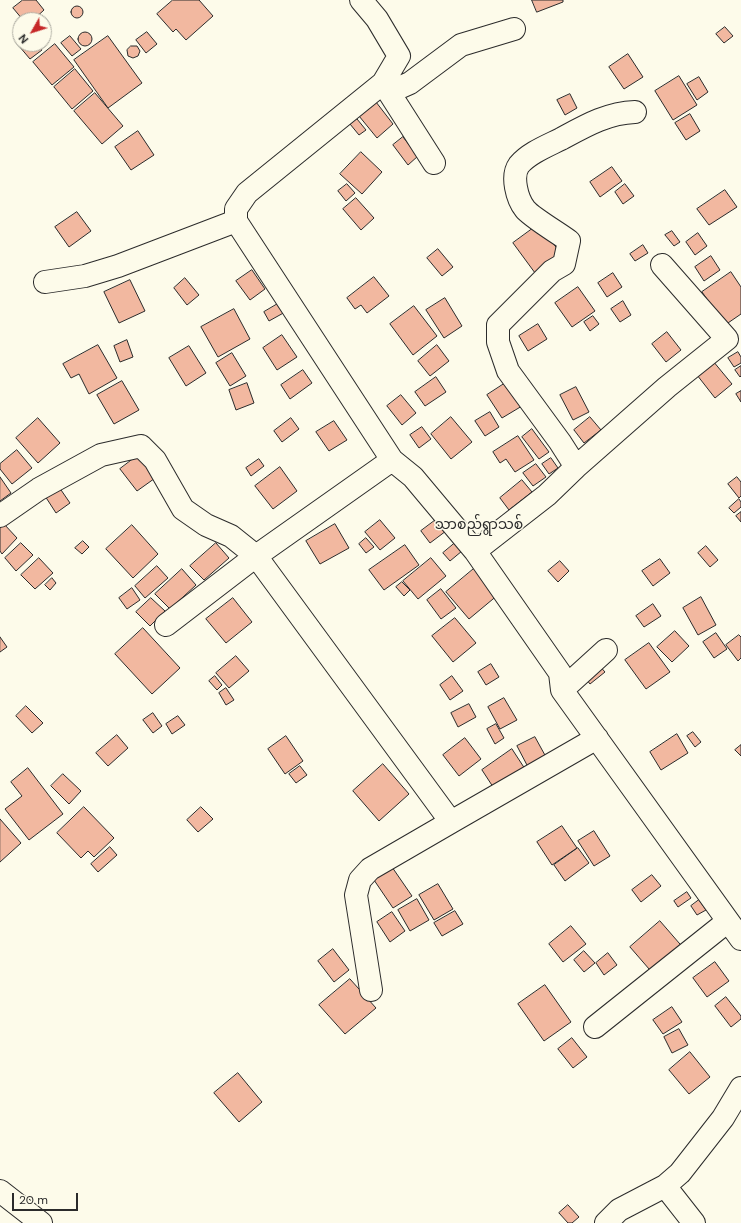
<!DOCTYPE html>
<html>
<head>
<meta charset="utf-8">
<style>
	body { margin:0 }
	#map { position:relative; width:741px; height:1223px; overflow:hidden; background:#fdfbea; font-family:"DM Sans",sans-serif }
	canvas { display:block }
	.north { position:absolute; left:12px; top:12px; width:40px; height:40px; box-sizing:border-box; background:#fdfbea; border:1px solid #a9a89e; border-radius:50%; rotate:231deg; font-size:11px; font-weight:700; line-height:16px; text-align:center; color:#2b2b2b }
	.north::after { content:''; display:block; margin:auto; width:14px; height:18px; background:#c62828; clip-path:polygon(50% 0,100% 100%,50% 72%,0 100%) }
	.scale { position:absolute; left:12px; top:1193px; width:66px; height:18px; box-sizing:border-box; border:2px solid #2b2b2b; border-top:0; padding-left:5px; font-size:12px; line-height:14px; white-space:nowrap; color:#2b2b2b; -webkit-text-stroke:3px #fdfbea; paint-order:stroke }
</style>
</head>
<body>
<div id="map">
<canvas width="741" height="1223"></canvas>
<div class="north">N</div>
<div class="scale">20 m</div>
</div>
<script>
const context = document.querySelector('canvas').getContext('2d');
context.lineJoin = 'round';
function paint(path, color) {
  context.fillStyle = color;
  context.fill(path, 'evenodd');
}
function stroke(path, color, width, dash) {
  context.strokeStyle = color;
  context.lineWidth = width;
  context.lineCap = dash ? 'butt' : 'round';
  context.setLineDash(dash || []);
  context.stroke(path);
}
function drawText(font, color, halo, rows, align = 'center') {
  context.font = font + ' "DM Sans","Noto Sans Myanmar",sans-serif';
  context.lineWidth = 3;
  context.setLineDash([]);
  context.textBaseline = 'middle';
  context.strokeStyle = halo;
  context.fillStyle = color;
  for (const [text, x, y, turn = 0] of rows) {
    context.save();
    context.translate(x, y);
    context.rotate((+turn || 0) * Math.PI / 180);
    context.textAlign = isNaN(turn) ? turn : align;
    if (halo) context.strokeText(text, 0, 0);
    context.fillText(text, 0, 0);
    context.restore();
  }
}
const building = new Path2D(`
	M23,0H36L44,10L33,20H23L13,8Z
	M173,0H199L213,16L186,40L176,29L173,32L157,14Z
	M532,0H563V2L537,12Z
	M71 12a6 6 0 1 1 12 0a6 6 0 1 1-12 0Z
	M725,27L733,36L724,43L716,34Z
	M147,32L157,44L146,53L136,40Z
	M78 39a7 7 0 1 1 14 0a7 7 0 1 1-14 0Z
	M70,36L81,49L72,56L61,43Z
	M108,36L142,83L108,108L74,60Z
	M21,44H37L42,50L30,59L19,46Z
	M55,44L74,67L52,85L33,62Z
	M131,46H137L140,51L138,56L133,58L128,56L127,50Z
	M628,54L643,77L624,89L609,67Z
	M75,69L93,91L72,109L54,87Z
	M679,76L697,105L673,120L655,91Z
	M699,77L708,92L697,100L687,84Z
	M95,93L123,126L102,144L74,111Z
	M570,94L577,108L565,115L557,100Z
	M376,102L393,124L377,138L359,116Z
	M690,114L700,131L686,140L675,123Z
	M357,119L366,130L359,135L350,124Z
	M138,131L154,155L131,170L115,147Z
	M403,137L418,156L408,165L393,145Z
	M361,152L382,172L362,194L340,174Z
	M612,167L622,181L600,197L590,182Z
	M347,184L355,193L346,201L338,191Z
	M625,184L634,196L623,204L615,192Z
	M725,190L737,207L709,225L697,209Z
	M356,198L374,218L361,230L343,209Z
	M77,212L91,231L69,247L55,227Z
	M539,224L564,258L538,277L513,243Z
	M672,231L680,242L674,246L665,235Z
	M698,233L707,246L695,255L686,242Z
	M643,245L648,253L635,261L630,254Z
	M438,249L453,267L442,276L427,258Z
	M711,256L720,270L704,281L695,267Z
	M252,270L265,289L250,300L236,281Z
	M731,272L741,287V314L725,325L702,292Z
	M613,273L622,287L607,297L598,283Z
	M374,277L389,296L367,313L361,305L355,309L347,298Z
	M185,278L199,295L187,305L174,288Z
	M130,280L145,311L119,323L104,292Z
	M578,287L595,311L572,327L555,303Z
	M445,298L462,326L444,338L426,310Z
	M623,301L631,315L620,322L611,309Z
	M281,302L287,311L269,321L264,312Z
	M414,306L437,336L413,355L390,324Z
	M234,309L250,339L218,357L201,327Z
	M593,316L599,324L590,331L584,322Z
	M538,324L547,339L528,351L519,336Z
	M667,332L681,350L666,362L652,344Z
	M282,335L297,357L277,370L263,348Z
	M127,340L133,357L120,362L114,346Z
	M98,345L117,378L89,394L79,374L71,378L63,364Z
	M437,345L449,361L430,376L418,361Z
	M189,346L206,373L186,386L169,358Z
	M738,352L741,357V363L734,367L728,358Z
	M232,353L246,376L230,386L216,363Z
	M713,361L732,384L715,398L697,375Z
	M741,366V376L740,377L735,370Z
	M303,370L312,383L290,399L281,385Z
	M436,377L446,392L425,406L415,392Z
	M122,381L139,410L114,424L97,395Z
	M507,382L522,406L502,418L487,395Z
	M247,383L254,403L236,410L229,390Z
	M576,387L589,412L573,420L560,395Z
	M741,391V402L736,394Z
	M401,395L416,413L402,425L387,406Z
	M490,412L499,427L485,436L475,421Z
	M451,417L472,442L451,459L431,434Z
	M590,417L601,430L584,443L574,430Z
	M38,418L60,443L38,463L16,438Z
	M291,418L299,429L282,442L274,431Z
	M334,421L347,440L329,451L316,432Z
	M422,427L431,439L419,448L410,435Z
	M532,429L549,452L539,459L522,437Z
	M518,436L534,460L515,472L506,459L500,463L493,452Z
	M17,450L32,468L12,484L0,469V464Z
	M141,453L158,476L137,491L120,469Z
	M551,458L558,468L549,474L542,464Z
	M259,459L264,466L251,476L246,468Z
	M536,464L546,477L533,486L523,473Z
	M280,467L297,491L273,509L255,486Z
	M0,477L11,493L0,501Z
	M737,477L741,482V496L739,498L728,484Z
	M522,480L532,492L509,510L500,498Z
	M59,487L70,503L56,513L45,496Z
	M739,499L741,502V507L734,513L729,508Z
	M741,512V522L736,516Z
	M441,516L450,528L430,543L421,531Z
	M380,520L395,538L380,550L365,532Z
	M4,524L17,538L2,554L0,551V528Z
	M335,524L349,548L320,564L306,541Z
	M132,525L158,554L133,578L106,549Z
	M366,538L374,547L366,553L359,544Z
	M83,541L89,547L82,554L75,548Z
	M21,543L33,555L16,571L5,558Z
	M216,543L229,558L204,580L190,566Z
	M455,543L462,551L450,561L443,553Z
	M405,545L419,565L384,590L369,570Z
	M706,546L718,560L710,567L698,553Z
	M39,558L53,573L35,589L21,575Z
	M431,558L446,576L418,599L403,581Z
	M660,559L670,573L653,586L642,571Z
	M560,561L569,571L558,582L548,571Z
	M157,566L168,578L145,598L135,586Z
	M476,567L499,594L469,619L446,592Z
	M182,569L196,585L170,609L155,594Z
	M52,578L56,583L50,590L45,585Z
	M402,582L410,590L404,596L396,587Z
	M132,588L140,600L127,609L119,598Z
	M441,589L456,608L441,619L427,600Z
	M701,597L716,625L698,635L683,608Z
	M151,598L165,611L150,626L136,612Z
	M233,598L252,622L226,643L206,619Z
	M653,604L661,616L644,627L636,616Z
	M455,618L476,643L453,662L432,636Z
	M143,628L180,668L152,694L115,654Z
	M675,631L689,646L672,662L657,647Z
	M716,633L727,649L714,658L703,642Z
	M739,635L741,637V658L738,661L726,645Z
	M0,637L7,647L0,652Z
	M649,643L670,672L646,689L625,660Z
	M236,656L249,671L229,688L216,673Z
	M597,663L605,672L590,684L583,675Z
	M491,664L499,677L486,685L478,672Z
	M215,676L222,685L217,690L209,681Z
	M452,676L463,691L450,700L440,685Z
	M226,688L234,700L226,705L219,693Z
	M504,698L517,720L500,729L488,707Z
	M469,704L476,717L458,727L451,713Z
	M26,706L43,723L32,733L16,716Z
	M153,713L162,726L153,733L143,720Z
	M178,716L185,725L172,734L166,724Z
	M496,724L504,738L495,744L487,729Z
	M693,732L701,742L695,747L687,736Z
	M677,734L688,753L661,770L650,752Z
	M117,735L128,748L108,766L96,753Z
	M286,736L303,761L285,774L268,749Z
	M535,737L546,757L528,767L517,746Z
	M465,738L481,759L459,776L443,755Z
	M741,745V756L735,750Z
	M512,749L527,772L497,793L482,770Z
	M383,764L409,794L379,821L353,791Z
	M300,766L307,775L296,783L289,774Z
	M28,768L63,814L29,840L5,809L22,796L11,782Z
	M63,774L81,791L69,804L51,786Z
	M84,807L114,838L94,857L88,851L81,858L57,833Z
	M201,807L213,819L198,832L187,820Z
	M0,819L21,843L0,862Z
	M562,826L577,848L552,865L537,842Z
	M594,831L610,856L594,866L578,841Z
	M110,847L117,855L98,872L91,864Z
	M578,848L589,863L565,881L554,865Z
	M392,867L412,896L393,908L374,880Z
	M652,875L661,886L641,902L632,890Z
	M438,884L453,909L434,920L419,895Z
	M687,892L691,898L678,907L674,901Z
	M417,899L429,920L410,931L398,910Z
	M699,900L706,910L697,915L691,906Z
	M455,911L463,924L442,936L434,923Z
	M392,912L405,931L390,942L377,922Z
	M660,921L686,951L656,977L630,947Z
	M571,926L586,944L563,962L549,944Z
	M333,949L349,970L334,982L318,961Z
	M584,951L595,963L584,972L574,960Z
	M608,953L617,965L604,975L596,963Z
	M715,962L729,981L707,997L693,978Z
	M350,979L376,1008L345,1034L319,1005Z
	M545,985L571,1022L544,1041L518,1004Z
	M726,997L741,1016V1019L731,1027L715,1006Z
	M672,1007L682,1022L663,1034L653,1020Z
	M679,1029L688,1045L672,1053L664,1037Z
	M572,1038L587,1057L573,1068L558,1049Z
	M690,1052L710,1077L689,1094L669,1070Z
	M238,1073L262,1102L239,1122L214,1093Z
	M568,1205L579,1217L572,1223H568L559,1213Z`);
const minor = new Path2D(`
	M361,0L377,19L399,56L383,83L247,193L236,209V221L392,460L413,477L475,551L560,673L562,690L741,939
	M383,83L434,163
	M385,89L401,87L410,83L461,45L514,29
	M45,282L85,276L118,266L236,221
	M576,467L667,387L727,339L662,265
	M0,516L39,489L101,455L141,446L155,460L183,509L206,525L231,536L256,556L451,822L370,869L360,880L356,895L371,990
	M475,551L547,495L576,467L560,442L508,371L498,342V325L552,271L564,264L569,241C560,234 531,217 525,209C517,199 511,176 519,165C529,153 547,146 561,139C585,126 607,113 635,112
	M166,625L256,556L392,460
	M562,690L606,650
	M451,822L597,738
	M595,1027L728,921
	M665,1186L694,1223
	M0,1191L41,1223
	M606,1223L619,1210L665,1186L680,1173L723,1118L741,1088`);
const quarterNames = [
	["သာစည်ရွာသစ်",479,525]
];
paint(building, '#f2b8a0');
stroke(building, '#2b2b2b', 1);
stroke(minor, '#2b2b2b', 24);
stroke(minor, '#fdfbea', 22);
drawText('14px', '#2b2b2b', '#fdfbea', quarterNames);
</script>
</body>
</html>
